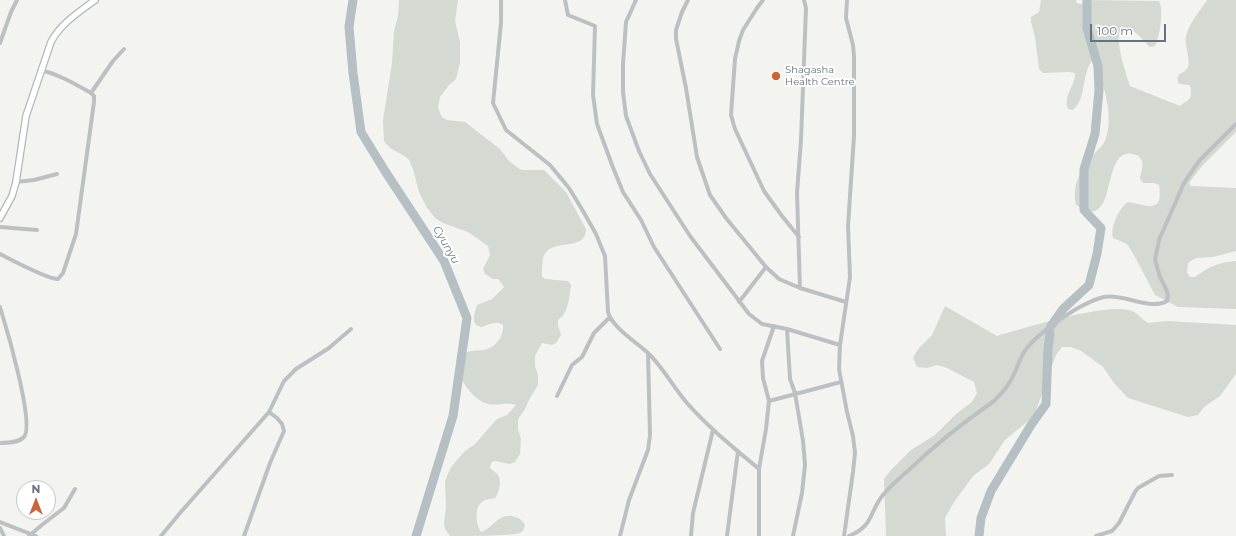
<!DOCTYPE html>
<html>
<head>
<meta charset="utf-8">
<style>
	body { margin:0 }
	#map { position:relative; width:1236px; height:536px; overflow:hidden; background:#f3f4f0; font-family:Montserrat,sans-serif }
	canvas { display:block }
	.north { position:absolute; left:16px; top:480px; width:40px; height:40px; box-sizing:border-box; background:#fff; border:1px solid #c2c7cb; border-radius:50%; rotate:0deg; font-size:11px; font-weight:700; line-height:16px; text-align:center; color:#66727d }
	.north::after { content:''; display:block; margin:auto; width:14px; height:18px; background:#cb6439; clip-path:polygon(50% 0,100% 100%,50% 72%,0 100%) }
	.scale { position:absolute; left:1090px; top:24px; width:76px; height:18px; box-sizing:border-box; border:2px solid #66727d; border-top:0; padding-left:5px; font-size:12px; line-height:14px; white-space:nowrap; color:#66727d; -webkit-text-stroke:3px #fff; paint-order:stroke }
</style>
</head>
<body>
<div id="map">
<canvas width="1236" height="536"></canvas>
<div class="north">N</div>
<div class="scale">100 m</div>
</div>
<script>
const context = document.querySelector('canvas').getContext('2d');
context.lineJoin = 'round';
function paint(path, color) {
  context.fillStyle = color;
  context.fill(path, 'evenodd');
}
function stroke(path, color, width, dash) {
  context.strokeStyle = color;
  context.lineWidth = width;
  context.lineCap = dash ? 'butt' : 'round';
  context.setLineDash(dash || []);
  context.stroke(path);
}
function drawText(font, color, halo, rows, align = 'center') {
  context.font = font + ' Montserrat,sans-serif';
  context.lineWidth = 4;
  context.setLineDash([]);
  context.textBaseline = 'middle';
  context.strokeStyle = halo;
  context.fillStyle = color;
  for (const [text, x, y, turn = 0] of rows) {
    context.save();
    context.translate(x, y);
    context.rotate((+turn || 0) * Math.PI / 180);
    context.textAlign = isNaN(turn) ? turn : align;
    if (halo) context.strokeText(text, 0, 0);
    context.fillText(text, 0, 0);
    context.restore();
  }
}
const green = new Path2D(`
	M399,0H458L455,21L460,42V63L456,79L449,85L440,97L438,107L440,113L442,117L447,120L465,122L500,149L509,161L518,168L522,170H544L566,192L586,229C586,252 553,238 544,255C542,260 542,270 542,277L546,279L568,281L571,285C569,298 569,312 558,320V325L561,335L556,343L552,345L542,343L535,356V366L538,375V385L530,398L524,411L518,419V429L521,439L520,454L515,462L510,464L495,461L491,463L490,468C492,470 496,472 498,475C502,481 499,493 495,498C491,499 488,499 485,500C474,504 475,524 481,532C494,528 499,511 515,517C520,518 523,521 525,525C524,528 524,531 520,533C510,536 465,536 450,536L445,529L444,523L446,508L445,481L451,467L465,451L475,444L497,419L507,415L516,405C506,402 498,406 488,404C472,400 454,374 457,358C461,355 466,352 471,351C477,350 482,351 487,349C497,346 504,335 503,325C496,320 489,325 481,327L476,325L474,321V315L477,305L492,299L504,287L498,279H493L485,274L483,269L490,255L488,246L468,232L443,223L435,218L426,206L419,192L413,169L409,160L406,157L390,148L384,141L383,120L392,63L394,31L398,16Z
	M1041,0H1076L1077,3L1081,4L1085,0L1159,1C1164,10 1160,36 1155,46L1150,47C1142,39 1135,29 1124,28C1121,30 1119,31 1119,35C1117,47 1126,74 1130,86L1180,106C1190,99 1193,98 1190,85L1179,84C1174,72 1184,75 1188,67C1191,60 1184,45 1186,36C1189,23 1200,11 1207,0H1236V132L1203,165L1189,183L1191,186L1236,188V251L1213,257L1197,258L1192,260L1188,263L1187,273L1190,277H1195C1211,266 1216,263 1236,261V309L1178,307L1155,295L1135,257L1127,244L1113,238C1110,227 1119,208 1128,202C1146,205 1164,215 1159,185L1154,183H1143L1140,179C1140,174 1144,166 1142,161C1140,156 1137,155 1133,154C1107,148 1113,199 1098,209C1091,215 1083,209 1076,205C1072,184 1080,171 1093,155C1098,149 1104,146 1106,138C1114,114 1103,87 1097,63L1092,61C1081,75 1087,98 1073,110L1068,109C1063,95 1075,87 1075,73L1069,72L1043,73L1039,69L1035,37L1031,22V17L1039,12Z
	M945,306L997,336C1023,329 1112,300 1134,312C1139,315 1143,320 1148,323L1167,321L1236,325V374L1220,396L1204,407L1198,415L1188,417L1128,398L1114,383L1103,367L1081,351L1071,347H1062L1056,355L1034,416L1005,440L989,464L973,476L954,502L945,518L946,536H886L884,479L890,471L911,450L935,435L956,414L972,402L977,393L974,382L947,368L937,365L927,368L917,367L913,358L918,349L932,335Z`);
const river = new Path2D(`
	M353,0L349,27L353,73L361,132L385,171L444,261L467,318L453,416L416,536
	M1051,326L1063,309L1089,285L1097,254L1101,228L1084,210V169L1095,134L1099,90L1098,66L1087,28V0
	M979,536L981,518L991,491L1031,425L1046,404L1048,349L1050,333`);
const minor = new Path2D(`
	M501,0V23L493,103L506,130L550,165L569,188L583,211L596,234L605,256L608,312C611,326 637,343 648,353C662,366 674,388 687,403C709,428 734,448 759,469
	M565,0L568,15L595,26L593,95L597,124L612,165L623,192L641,220L654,247L720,349
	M636,0L626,22L623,64V92L626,116L639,151L650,174L690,236L749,314L762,324L787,329L840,345
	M688,0L682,12L676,30V39L686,88L697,157L710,195L726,218L766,267L779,279L800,288L846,302
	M763,0L757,8L743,30L739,41L735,59L731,115L735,129L764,191L782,216L799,237
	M0,43L11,12L17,0
	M91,93L113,61L124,49
	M16,182L34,180L57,174
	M0,227L37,230
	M0,254C12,260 47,279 58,279L63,273L76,234L94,102V96L91,93C75,84 60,75 41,70
	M800,288L797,193L801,140L806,8L804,0
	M739,302L766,267
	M0,307C6,326 35,424 24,437C18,443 7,443 0,443
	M787,329L790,379L795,393L803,441L805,465L802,493L793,536
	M557,396L572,365L582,357L594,333L610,317
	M769,401L841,382
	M269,412L284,381L296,369L329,348L351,329
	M0,522L36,536
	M0,528L4,536
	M29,536L43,524L64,508L75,489
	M161,536L180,513L269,412L277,418L282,424L284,431L270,463L244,536
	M620,536L629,500L648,450L650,435L648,353
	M691,536L693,513L713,430
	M727,536L738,451
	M759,536V469L766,429L769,401L763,378L762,361L774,326
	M844,536L853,472L855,453L853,436L847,412L839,369L840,345L850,277L848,226L854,136V56L853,45L846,18L847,0
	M849,536C874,526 869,512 883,495C891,485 901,477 910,469C936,444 964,422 994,401C1000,395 1007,388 1011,380C1016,371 1019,361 1024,352C1038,332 1080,303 1104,297C1123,293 1150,311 1167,301L1168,296L1167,291L1160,277L1155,260L1159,240L1184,183L1199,161L1236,124
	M1096,536L1112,531L1119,523L1135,492L1138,488L1159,476L1172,475`);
const secondary = new Path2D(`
	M0,218L12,196L16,182L26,116L51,42C60,24 79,12 95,0`);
const markers = [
	[776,76,5,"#cb6439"]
];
const poiNames = [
	["Shagasha",785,70],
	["Health Centre",785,82]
];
const waterNames = [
	["Cyunyu",446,245,60]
];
paint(green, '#d4dad2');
stroke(river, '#b6bfc3', 9);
stroke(secondary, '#b2b6ba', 8);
stroke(minor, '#bdc0c3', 4);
stroke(secondary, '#fff', 5.5);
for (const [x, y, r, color] of markers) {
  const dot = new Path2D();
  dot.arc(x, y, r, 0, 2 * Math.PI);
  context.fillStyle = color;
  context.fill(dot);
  stroke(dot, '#fff', 1.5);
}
drawText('10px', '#66727d', '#fff', poiNames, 'left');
drawText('italic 11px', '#687981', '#fff', waterNames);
</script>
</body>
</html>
